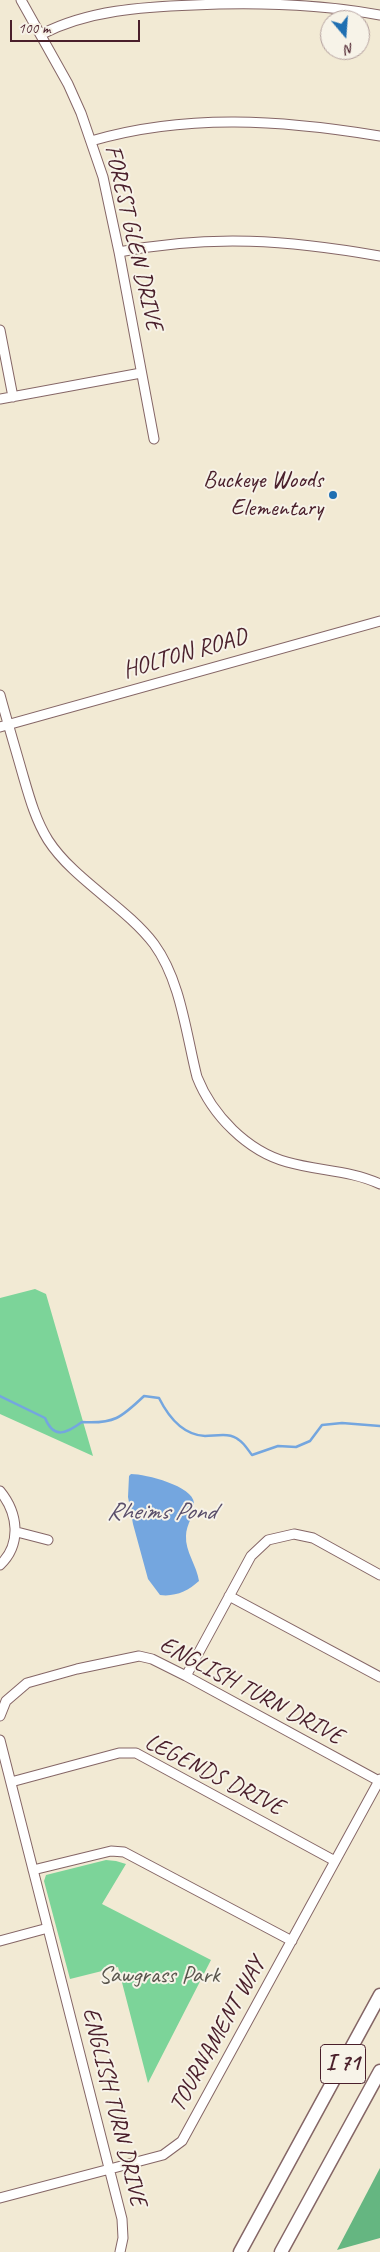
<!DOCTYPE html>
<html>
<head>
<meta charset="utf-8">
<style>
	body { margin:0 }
	#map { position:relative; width:380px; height:2252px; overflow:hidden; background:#f2ead4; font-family:Caveat,sans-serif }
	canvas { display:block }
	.north { position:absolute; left:320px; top:10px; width:50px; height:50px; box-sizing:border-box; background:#f7f3e8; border:1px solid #b29e9c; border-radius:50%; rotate:162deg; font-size:14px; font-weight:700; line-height:20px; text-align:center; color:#4a1f2b }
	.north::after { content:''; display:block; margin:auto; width:18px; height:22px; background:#1f6fb2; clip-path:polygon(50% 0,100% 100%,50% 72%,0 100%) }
	.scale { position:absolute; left:10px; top:20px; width:130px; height:22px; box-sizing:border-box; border:2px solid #4a1f2b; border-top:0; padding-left:6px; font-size:15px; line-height:18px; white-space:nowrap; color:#4a1f2b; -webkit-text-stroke:4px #f7f3e8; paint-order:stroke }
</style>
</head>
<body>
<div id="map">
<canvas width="380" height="2252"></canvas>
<div class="north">N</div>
<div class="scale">100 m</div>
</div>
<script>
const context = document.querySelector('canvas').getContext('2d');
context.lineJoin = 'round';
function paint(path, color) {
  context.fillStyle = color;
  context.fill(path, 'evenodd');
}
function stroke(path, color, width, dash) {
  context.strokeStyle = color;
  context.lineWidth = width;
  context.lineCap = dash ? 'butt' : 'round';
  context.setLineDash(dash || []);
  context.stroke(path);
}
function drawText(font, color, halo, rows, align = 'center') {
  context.font = font + ' Caveat,sans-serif';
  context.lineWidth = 4;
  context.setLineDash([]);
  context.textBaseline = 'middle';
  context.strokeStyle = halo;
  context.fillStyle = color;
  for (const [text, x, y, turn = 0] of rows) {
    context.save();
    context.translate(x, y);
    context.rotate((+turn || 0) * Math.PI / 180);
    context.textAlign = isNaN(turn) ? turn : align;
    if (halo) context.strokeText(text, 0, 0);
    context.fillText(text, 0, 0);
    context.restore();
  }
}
const green = new Path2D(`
	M35,1289L46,1294L93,1456L0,1414V1298Z
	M106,1860L116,1861L126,1864L102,1904L211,1960L148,2083L118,1967L70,1979L44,1881L46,1875Z`);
const forest = new Path2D(`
	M380,2168V2238L337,2250Z`);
const water = new Path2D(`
	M131,1474C146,1474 193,1486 194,1503C195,1515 186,1524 186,1536C185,1551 197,1566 199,1581C188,1591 175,1597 160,1595L148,1579L133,1524L128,1497L129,1476Z`);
const stream = new Path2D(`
	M0,1396L45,1418C54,1440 67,1433 82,1422C114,1424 121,1418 144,1396L159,1398C168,1416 183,1435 205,1436C216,1436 230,1432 239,1440C244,1443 248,1450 252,1455L278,1446L296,1447L310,1441L322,1425L342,1423L380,1426`);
const minor = new Path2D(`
	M21,0L68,84L81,113L103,177L119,252L154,439
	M42,34C89,10 142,7 194,5C256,2 318,4 380,15
	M91,141C187,113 282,120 380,136
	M119,252C212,234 288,240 380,256
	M0,330L13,397
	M0,399L141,373
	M0,695C7,721 15,747 22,772C29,796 35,819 48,840C73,879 126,907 154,944C181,981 186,1034 197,1077C212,1115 247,1151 287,1162C318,1171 350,1170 380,1184
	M0,727L380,621
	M0,1491C18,1513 22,1544 0,1565
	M17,1532L48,1540
	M229,1596L380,1677
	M186,1676L251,1556L268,1540L294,1534L313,1538L380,1575
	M0,1716L6,1701L27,1683L77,1669L139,1656L152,1659L186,1676L379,1781
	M0,1740L122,2219L123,2238L120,2252
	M11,1782L119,1753H136L335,1861
	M33,1870L111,1851L124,1852L292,1941
	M0,1941L48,1928
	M0,2198L163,2155L182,2141L380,1779`);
const highway = new Path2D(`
	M240,2252L380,1995
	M281,2252L380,2071`);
const markers = [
	[333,495,5,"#1f6fb2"]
];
const shields = [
	[343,2064,45]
];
const shieldNames = [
	["I 71",343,2064]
];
const streetNames = [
	["FOREST GLEN DRIVE",133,238,77],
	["HOLTON ROAD",185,654,-16],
	["ENGLISH TURN DRIVE",251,1691,28],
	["LEGENDS DRIVE",214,1775,27],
	["TOURNAMENT WAY",218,2035,-61],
	["ENGLISH TURN DRIVE",114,2107,76]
];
const poiNames = [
	["Buckeye Woods",323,481],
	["Elementary",323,509]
];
const parkNames = [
	["Sawgrass Park",159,1976]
];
const waterNames = [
	["Rheims Pond",161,1512]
];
paint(green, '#7cd499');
paint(forest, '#65b681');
paint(water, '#74a6df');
stroke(stream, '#74a6df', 2.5);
stroke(minor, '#856666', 11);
stroke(highway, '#856666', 15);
stroke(minor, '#fff', 9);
stroke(highway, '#fff', 12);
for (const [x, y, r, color] of markers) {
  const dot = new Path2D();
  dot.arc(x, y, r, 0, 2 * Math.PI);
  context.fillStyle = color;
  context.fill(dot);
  stroke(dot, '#f7f3e8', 2);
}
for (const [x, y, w] of shields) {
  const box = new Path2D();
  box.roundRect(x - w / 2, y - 19.5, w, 39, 4);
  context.fillStyle = '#f7f3e8';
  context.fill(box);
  stroke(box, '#4a1f2b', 1);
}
drawText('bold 22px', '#4a1f2b', null, shieldNames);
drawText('24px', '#4a1f2b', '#f7f3e8', streetNames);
drawText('24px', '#4a1f2b', '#f7f3e8', poiNames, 'right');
drawText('24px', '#59554c', '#f7f3e8', parkNames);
drawText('italic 25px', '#594e6a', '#f7f3e8', waterNames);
</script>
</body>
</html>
